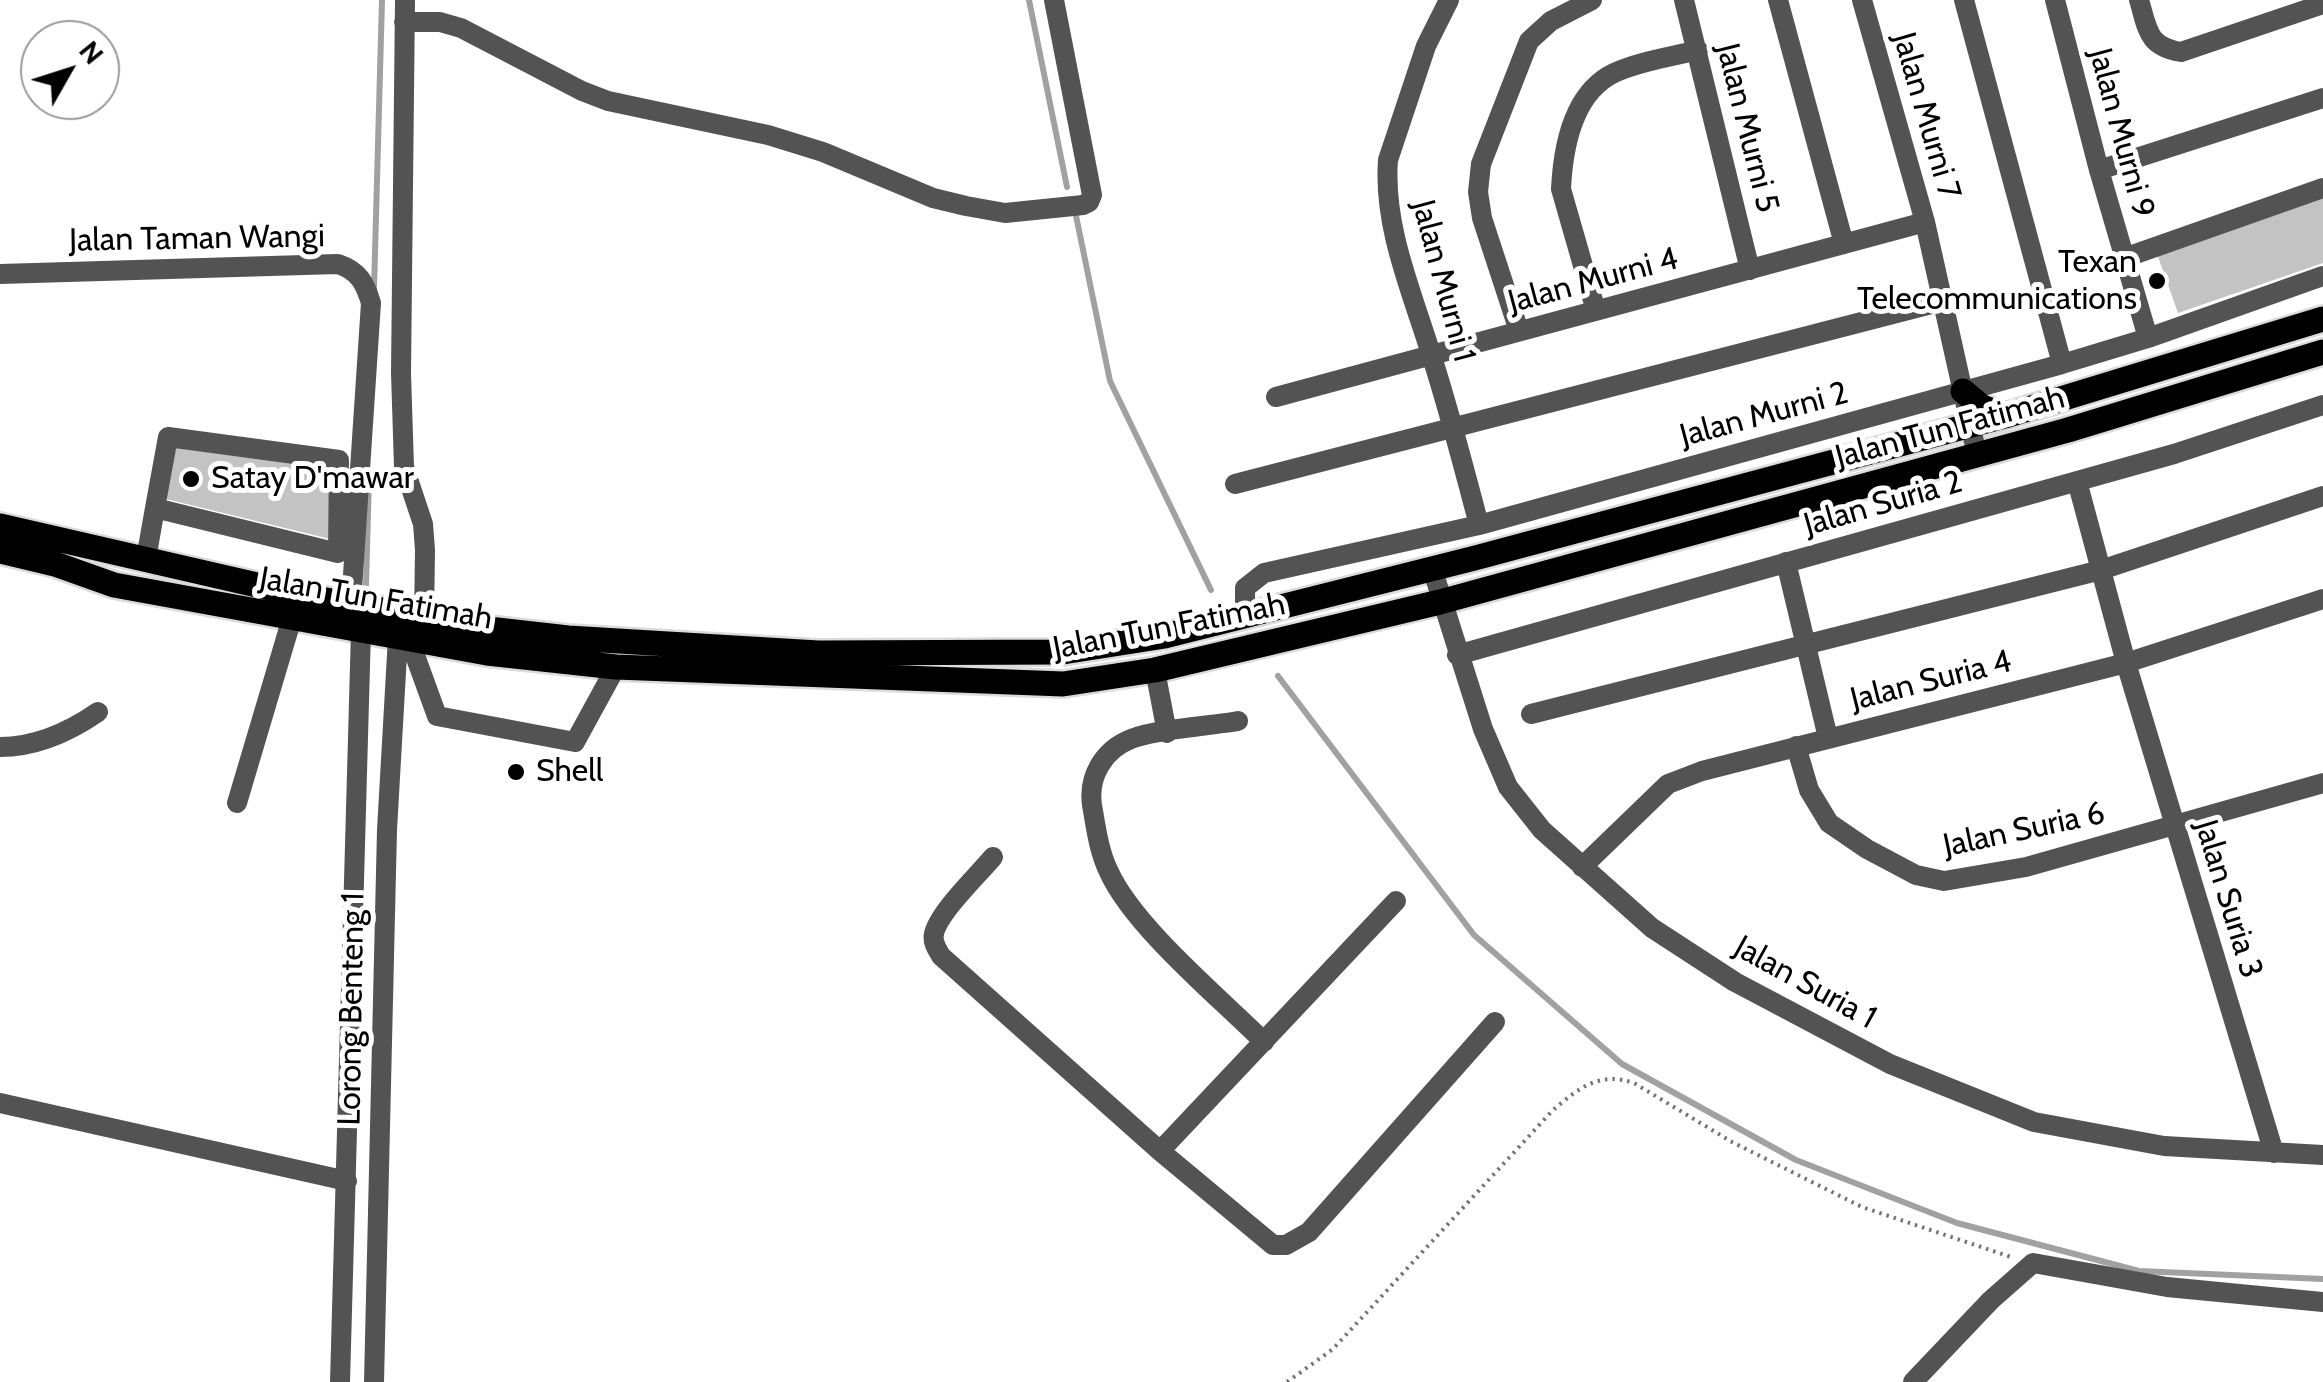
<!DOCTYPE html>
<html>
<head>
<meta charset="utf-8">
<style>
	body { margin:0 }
	#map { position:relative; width:2323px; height:1382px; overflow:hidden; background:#fff; font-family:Cabin,sans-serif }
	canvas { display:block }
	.north { position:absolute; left:20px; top:20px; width:100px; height:100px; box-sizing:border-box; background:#fff; border:2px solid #999; border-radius:50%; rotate:51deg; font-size:28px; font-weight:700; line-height:40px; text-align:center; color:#000 }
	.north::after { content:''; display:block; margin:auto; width:35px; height:45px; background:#000; clip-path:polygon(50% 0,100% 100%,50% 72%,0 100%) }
</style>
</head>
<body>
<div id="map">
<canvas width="2323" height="1382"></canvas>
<div class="north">N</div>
</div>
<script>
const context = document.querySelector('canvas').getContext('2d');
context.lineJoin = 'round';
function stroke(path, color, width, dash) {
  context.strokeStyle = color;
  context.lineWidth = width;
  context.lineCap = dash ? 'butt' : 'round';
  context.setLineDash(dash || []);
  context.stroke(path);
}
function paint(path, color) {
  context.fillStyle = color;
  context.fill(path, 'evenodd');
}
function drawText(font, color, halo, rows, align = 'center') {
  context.font = font + ' Cabin,sans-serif';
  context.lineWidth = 10;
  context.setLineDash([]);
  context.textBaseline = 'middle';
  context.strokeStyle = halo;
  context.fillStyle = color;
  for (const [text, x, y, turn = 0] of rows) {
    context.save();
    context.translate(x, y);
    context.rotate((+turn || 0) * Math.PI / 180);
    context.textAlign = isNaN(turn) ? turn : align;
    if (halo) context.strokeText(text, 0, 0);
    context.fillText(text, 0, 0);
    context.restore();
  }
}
const stream = new Path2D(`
	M1029,0L1067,187
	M1075,211L1110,381L1211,590
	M374,289L382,0
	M366,585L369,477
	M1278,676L1474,935L1622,1064L1796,1160L1957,1223L2139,1271L2323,1279`);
const building = new Path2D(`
	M2323,194V263L2178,313L2156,251Z
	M171,442L330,465V539L162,498Z`);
const path = new Path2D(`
	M1287,1382L1333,1349L1553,1110C1579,1088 1599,1071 1634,1083L1732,1142L1862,1207L2011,1257`);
const minor = new Path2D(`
	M405,0L401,373L404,467L423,524L425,550L424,619
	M1449,0L1426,46L1388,160C1383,227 1412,292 1431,354C1449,410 1464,468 1479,525
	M1684,0L1750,270
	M1778,0L1844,244
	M1862,0L1925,222L1977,455
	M1964,0L2062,364
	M2055,0L2099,170L2148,338
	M2139,0C2148,30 2147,46 2181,52L2323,4
	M404,22H440L461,28L582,91L608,101L768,135L823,152L933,198L966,206L1005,213L1083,205L1089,202L1092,195L1054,0
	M2099,170L2323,98
	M2124,258L2323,188
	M0,274L338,264C359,271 365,283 371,303L351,605
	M1596,311L1561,189C1563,148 1573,93 1614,73C1640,61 1671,57 1698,50
	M1519,331L1482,218L1478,192L1481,164L1529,41L1551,21L1592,0
	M1276,397L1925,222
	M2077,481L2126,663L2274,1153
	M1235,484L1943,301
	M146,559L155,508L338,553L339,460L168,437L155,508
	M1786,562L1828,738
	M1432,568L1483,729L1508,787L1542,830L1652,928L1735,982L1890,1064L2034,1122L2164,1146L2323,1155
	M1245,617V588L1264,573L1479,525L2062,364L2148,338L2323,276
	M409,639L437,716L575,742L616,667
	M1457,655L2174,454L2323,405
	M1155,670L1167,733
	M1531,714L2101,570L2323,496
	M1238,721C1210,726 1156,729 1131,739C1103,750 1088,777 1092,805C1096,828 1099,852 1109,872C1134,927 1220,998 1264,1042
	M1796,746L1809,790L1829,823L1867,849L1916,875L1944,881L2026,867L2323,783
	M0,747C37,747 69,732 98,712
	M237,803L292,618
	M993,857C978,875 938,913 934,934C932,942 937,949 941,956L1160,1151L1273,1245H1286L1309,1232L1495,1022
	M1582,867L1668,784L1702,771L2126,663L2323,599
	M0,1103L347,1181
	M1160,1151L1396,901
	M340,1382L361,630
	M374,1382L387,830L398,637
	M1913,1382L1991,1300L2033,1263L2167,1287L2323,1302`);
const major = new Path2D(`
	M1963,391L1982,407L2005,416
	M0,526L309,597L497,630L568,638L818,653L1063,652L1165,636L1475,558L2005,416L2323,319
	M0,551L55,564L114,585L487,653L616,667L1063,684L1155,670L1440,602L2068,430L2323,352`);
const markers = [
	[2157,281,10,"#000"],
	[191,479,10,"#000"],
	[516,772,10,"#000"]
];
const streetNames = [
	["Jalan Murni 7",1926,116,74],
	["Jalan Murni 5",1747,128,76],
	["Jalan Murni 9",2121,133,75],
	["Jalan Taman Wangi",197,239,-1],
	["Jalan Murni 1",1443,281,75],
	["Jalan Murni 4",1593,281,-15],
	["Jalan Murni 2",1764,415,-15],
	["Jalan Tun Fatimah",1950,428,-15],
	["Jalan Suria 2",1883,504,-16],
	["Jalan Tun Fatimah",376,599,10],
	["Jalan Tun Fatimah",1169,627,-11],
	["Jalan Suria 4",1931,681,-14],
	["Jalan Suria 6",2024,830,-12],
	["Jalan Suria 3",2228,899,73],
	["Jalan Suria 1",1805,983,29],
	["Lorong Benteng 1",352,1009,-89]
];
const poiNames = [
	["Texan",2137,263,"right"],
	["Telecommunications",2137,300,"right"],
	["Satay D'mawar",211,479],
	["Shell",536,772]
];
stroke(stream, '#a1a1a1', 6);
paint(building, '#c3c3c3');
stroke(major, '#dbdbdb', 30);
stroke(path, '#757575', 4, [2.5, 5]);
stroke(minor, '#535353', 20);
stroke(major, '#000', 25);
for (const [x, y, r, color] of markers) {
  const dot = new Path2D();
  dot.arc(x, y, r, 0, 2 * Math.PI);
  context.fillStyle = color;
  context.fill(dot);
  stroke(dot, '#fff', 4);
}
drawText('32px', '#000', '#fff', streetNames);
drawText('32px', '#000', '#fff', poiNames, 'left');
</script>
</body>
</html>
